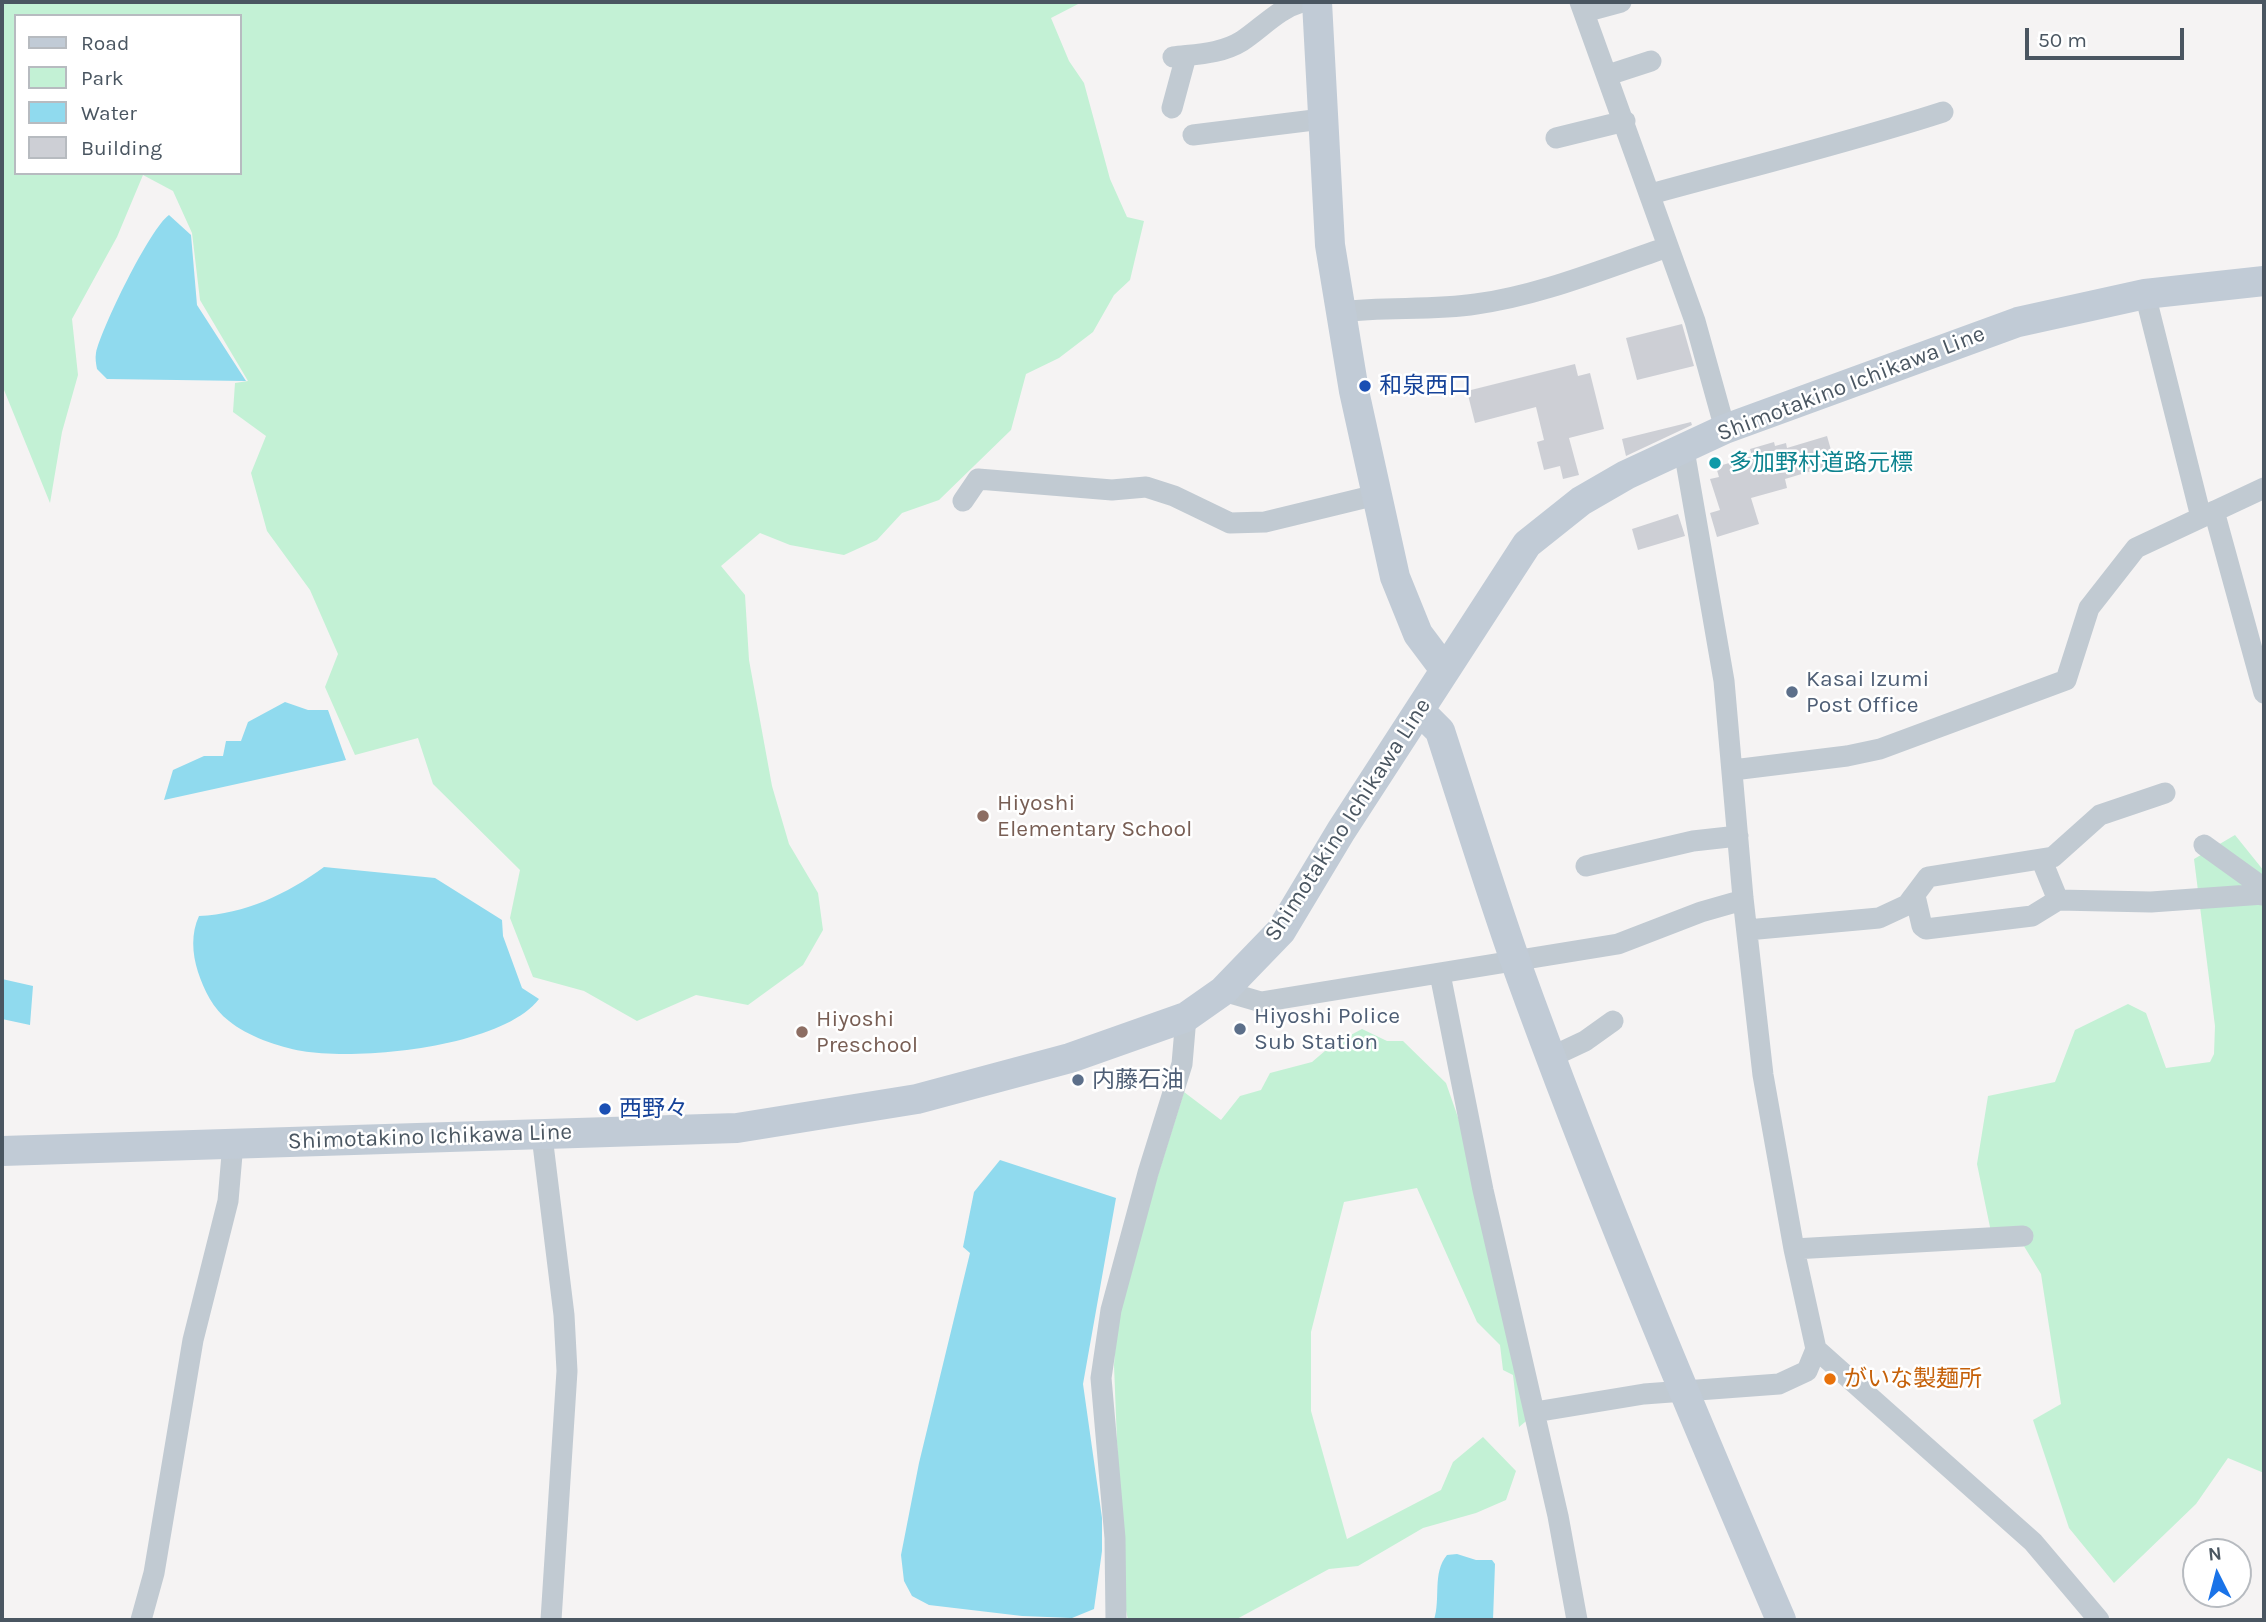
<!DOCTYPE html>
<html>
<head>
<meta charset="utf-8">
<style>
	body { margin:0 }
	#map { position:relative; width:2266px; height:1622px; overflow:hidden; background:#f5f3f3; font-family:Karla,sans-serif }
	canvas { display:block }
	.frame { position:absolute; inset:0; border:4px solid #4a5661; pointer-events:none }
	.legend { position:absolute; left:14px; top:14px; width:228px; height:161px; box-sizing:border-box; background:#fff; border:2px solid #b7bbc0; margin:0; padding:9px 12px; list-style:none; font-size:21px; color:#4a5661 }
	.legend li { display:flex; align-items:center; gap:14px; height:35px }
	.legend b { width:35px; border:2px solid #b7bbc0 }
	.north { position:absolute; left:2182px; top:1538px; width:70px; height:70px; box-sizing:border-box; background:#fff; border:2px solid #b7bbc0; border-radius:50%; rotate:354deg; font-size:19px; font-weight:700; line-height:28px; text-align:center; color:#4a5661 }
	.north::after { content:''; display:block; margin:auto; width:24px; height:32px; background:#1a73e8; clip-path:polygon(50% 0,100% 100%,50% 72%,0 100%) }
	.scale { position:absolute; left:2025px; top:28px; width:159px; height:32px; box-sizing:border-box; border:4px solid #4a5661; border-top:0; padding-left:9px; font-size:21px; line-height:24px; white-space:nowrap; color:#4a5661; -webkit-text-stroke:5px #fff; paint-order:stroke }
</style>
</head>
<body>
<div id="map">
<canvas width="2266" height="1622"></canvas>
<div class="frame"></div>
<ul class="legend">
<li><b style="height:9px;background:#c1cbd6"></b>Road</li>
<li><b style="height:19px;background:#c3f1d5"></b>Park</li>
<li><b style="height:19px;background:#90daee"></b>Water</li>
<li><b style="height:19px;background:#cdcfd5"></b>Building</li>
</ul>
<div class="north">N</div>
<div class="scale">50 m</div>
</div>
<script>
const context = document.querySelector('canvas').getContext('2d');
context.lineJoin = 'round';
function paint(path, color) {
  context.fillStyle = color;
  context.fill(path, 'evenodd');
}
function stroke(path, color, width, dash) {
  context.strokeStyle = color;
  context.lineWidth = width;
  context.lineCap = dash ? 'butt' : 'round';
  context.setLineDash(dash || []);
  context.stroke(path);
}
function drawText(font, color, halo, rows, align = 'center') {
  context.font = font + ' Karla,"Noto Sans JP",sans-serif';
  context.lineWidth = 5;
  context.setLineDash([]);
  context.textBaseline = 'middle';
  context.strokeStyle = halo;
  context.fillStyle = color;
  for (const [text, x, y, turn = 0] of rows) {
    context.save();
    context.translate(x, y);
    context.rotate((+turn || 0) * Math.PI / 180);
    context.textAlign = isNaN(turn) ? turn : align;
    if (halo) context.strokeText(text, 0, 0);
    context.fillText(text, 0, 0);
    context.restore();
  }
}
const green = new Path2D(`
	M2,2H1082L1051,18L1069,61L1084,83L1110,179L1127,217L1144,221L1130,280L1114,295L1093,332L1059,358L1026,374L1011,430L939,500L902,513L877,540L844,555L790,545L760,533L721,566L745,595L749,660L772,786L789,844L818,893L823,930L803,965L748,1005L696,995L637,1021L584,991L533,977L510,918L520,870L433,784L418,738L355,755L325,687L338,654L310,590L267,531L251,473L266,436L233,412L235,383L248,381L200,300L192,233L173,191L143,175L117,237L72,319L78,375L62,432L50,503L2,385ZM16,16H240V173H16Z
	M2235,835L2264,871V1473L2228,1458L2196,1504L2114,1583L2069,1528L2033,1420L2061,1404L2041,1274L2019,1238L1991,1232L1977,1164L1988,1096L2055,1082L2075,1030L2128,1004L2146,1013L2166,1068L2210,1062L2214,1054L2215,1026L2194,859Z
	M1362,1029L1387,1041H1403L1446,1083L1469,1149L1531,1417L1519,1427L1513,1375L1503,1370L1500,1345L1477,1322L1417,1188L1344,1202L1311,1332V1411L1347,1539L1441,1490L1453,1462L1483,1437L1516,1471L1506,1500L1476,1513L1423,1528L1358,1566L1329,1569L1235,1620H1128L1123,1595L1114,1365L1117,1325L1142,1226L1184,1092L1221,1120L1240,1096L1261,1090L1270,1073L1312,1062L1332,1045Z`);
const water = new Path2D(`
	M169,215L191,235L197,305L246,381L107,379L97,369C96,364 95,358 96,353C101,329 150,228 169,215Z
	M285,702L308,710H328L346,760L164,800L173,770L204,756H223L226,741H241L248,722Z
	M324,867L435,878L502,920L503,936L522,988L539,999C502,1047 360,1061 302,1051C279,1047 247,1036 229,1021C213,1009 204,990 198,972C192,953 191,933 199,916C245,914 287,894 324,867Z
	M2,979L33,986L30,1025L2,1019Z
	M1000,1160L1116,1198L1083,1384L1102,1518V1551L1094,1609L1072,1618L1022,1616L929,1605L912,1596L904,1581L901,1555L919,1463L970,1253L963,1247L974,1192Z
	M1457,1554L1476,1560H1492L1495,1564L1493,1620H1434C1441,1598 1432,1573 1447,1555Z`);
const building = new Path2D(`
	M1682,324L1694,366L1637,380L1626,338Z
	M1575,364L1578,376L1590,373L1604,429L1569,438L1579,475L1563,479L1560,466L1544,470L1537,442L1544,440L1536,407L1475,423L1467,391Z
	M1691,422L1692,425L1626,456L1622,439Z
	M1827,436L1835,464L1785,479L1787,488L1751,498L1759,524L1717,537L1710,513L1720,510L1710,479L1719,477L1716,467L1752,456L1750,449L1774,442L1775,446L1786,443L1787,448Z
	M1678,514L1685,536L1638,550L1632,529Z`);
const street = new Path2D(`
	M1580,2L1695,321L1725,429
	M1584,12L1621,2
	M1173,57C1197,54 1221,54 1242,41C1263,27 1278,9 1302,2
	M1608,75L1651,61
	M1172,108L1186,56
	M1193,135L1322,119
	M1556,138L1625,121
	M1651,194C1749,167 1847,143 1943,112
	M2145,294L2201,517
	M1341,312C1386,306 1431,311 1476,304C1542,295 1605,268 1668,247
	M1684,450L1724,681L1743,898L1763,1075L1794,1249L1816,1349L2033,1542L2099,1620
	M963,501L978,479L1112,490L1146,487L1174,496L1230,523L1265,522L1376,495
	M2214,511L2264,693
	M1733,770L1847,756L1880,749L2066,680L2089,608L2136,548L2264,488
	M2204,845L2261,886L2262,895
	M2042,861L2058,900L2151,902L2264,894
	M1586,866L1693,841L1738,836
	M1912,898L1916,900L1922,926L1926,929L2032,916L2058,900
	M1747,930L1879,918L1907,905L1928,877L2053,857L2100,815L2165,793
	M1440,974L1483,1190L1558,1516L1577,1620
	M1223,991L1261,1002L1618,944L1701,912L1743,900
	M1551,1057L1585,1041L1613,1021
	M542,1136L564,1315L567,1371L551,1620
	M1794,1249L2023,1236
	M1535,1412L1644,1394L1779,1384L1807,1371L1816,1349
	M141,1620L154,1573L193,1340L228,1201L233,1143
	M1116,1620L1115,1538L1101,1378L1111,1310L1148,1173L1182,1064L1186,1017`);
const secondary = new Path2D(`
	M1317,2L1330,245L1354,391L1395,577L1418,634L1445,670
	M1420,711L1440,731C1465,808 1489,886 1516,963C1596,1185 1688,1403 1781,1620
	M2,1151L737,1128L917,1099L1070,1058L1186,1017L1223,991L1281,931L1341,831L1527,544L1581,501L1626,475L1725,429L2018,322L2145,294L2264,281`);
const markers = [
	[1365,386,7,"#1a4fb4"],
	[1715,463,7,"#0f9aa8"],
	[1792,692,7,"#5c6f8a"],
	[983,816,7,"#8d6e63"],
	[1240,1029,7,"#5c6f8a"],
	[802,1032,7,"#8d6e63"],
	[1078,1080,7,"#5c6f8a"],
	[605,1109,7,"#1a4fb4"],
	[1830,1379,7,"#e8710a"]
];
const streetNames = [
	["Shimotakino Ichikawa Line",1851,384,-21],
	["Shimotakino Ichikawa Line",1348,820,-57],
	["Shimotakino Ichikawa Line",430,1137,-2]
];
const transitNames = [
	["和泉西口",1379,386],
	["西野々",619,1109]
];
const cultureNames = [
	["多加野村道路元標",1729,463]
];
const serviceNames = [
	["Kasai Izumi",1806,679],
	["Post Office",1806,705],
	["Hiyoshi Police",1254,1016],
	["Sub Station",1254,1042],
	["内藤石油",1092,1080]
];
const educationNames = [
	["Hiyoshi",997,803],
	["Elementary School",997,829],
	["Hiyoshi",816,1019],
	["Preschool",816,1045]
];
const foodNames = [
	["がいな製麺所",1844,1379]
];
paint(green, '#c3f1d5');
paint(water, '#90daee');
paint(building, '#cdcfd5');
stroke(street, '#c1cad2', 21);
stroke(secondary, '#c1cbd6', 30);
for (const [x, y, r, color] of markers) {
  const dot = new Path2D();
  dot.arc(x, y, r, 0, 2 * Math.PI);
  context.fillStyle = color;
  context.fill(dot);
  stroke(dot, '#fff', 2.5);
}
drawText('23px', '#4a5661', '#fff', streetNames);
drawText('23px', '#164399', '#fff', transitNames, 'left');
drawText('23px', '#0d838f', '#fff', cultureNames, 'left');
drawText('23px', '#4e5e75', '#fff', serviceNames, 'left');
drawText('23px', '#785e54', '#fff', educationNames, 'left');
drawText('23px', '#c56008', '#fff', foodNames, 'left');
</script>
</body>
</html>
